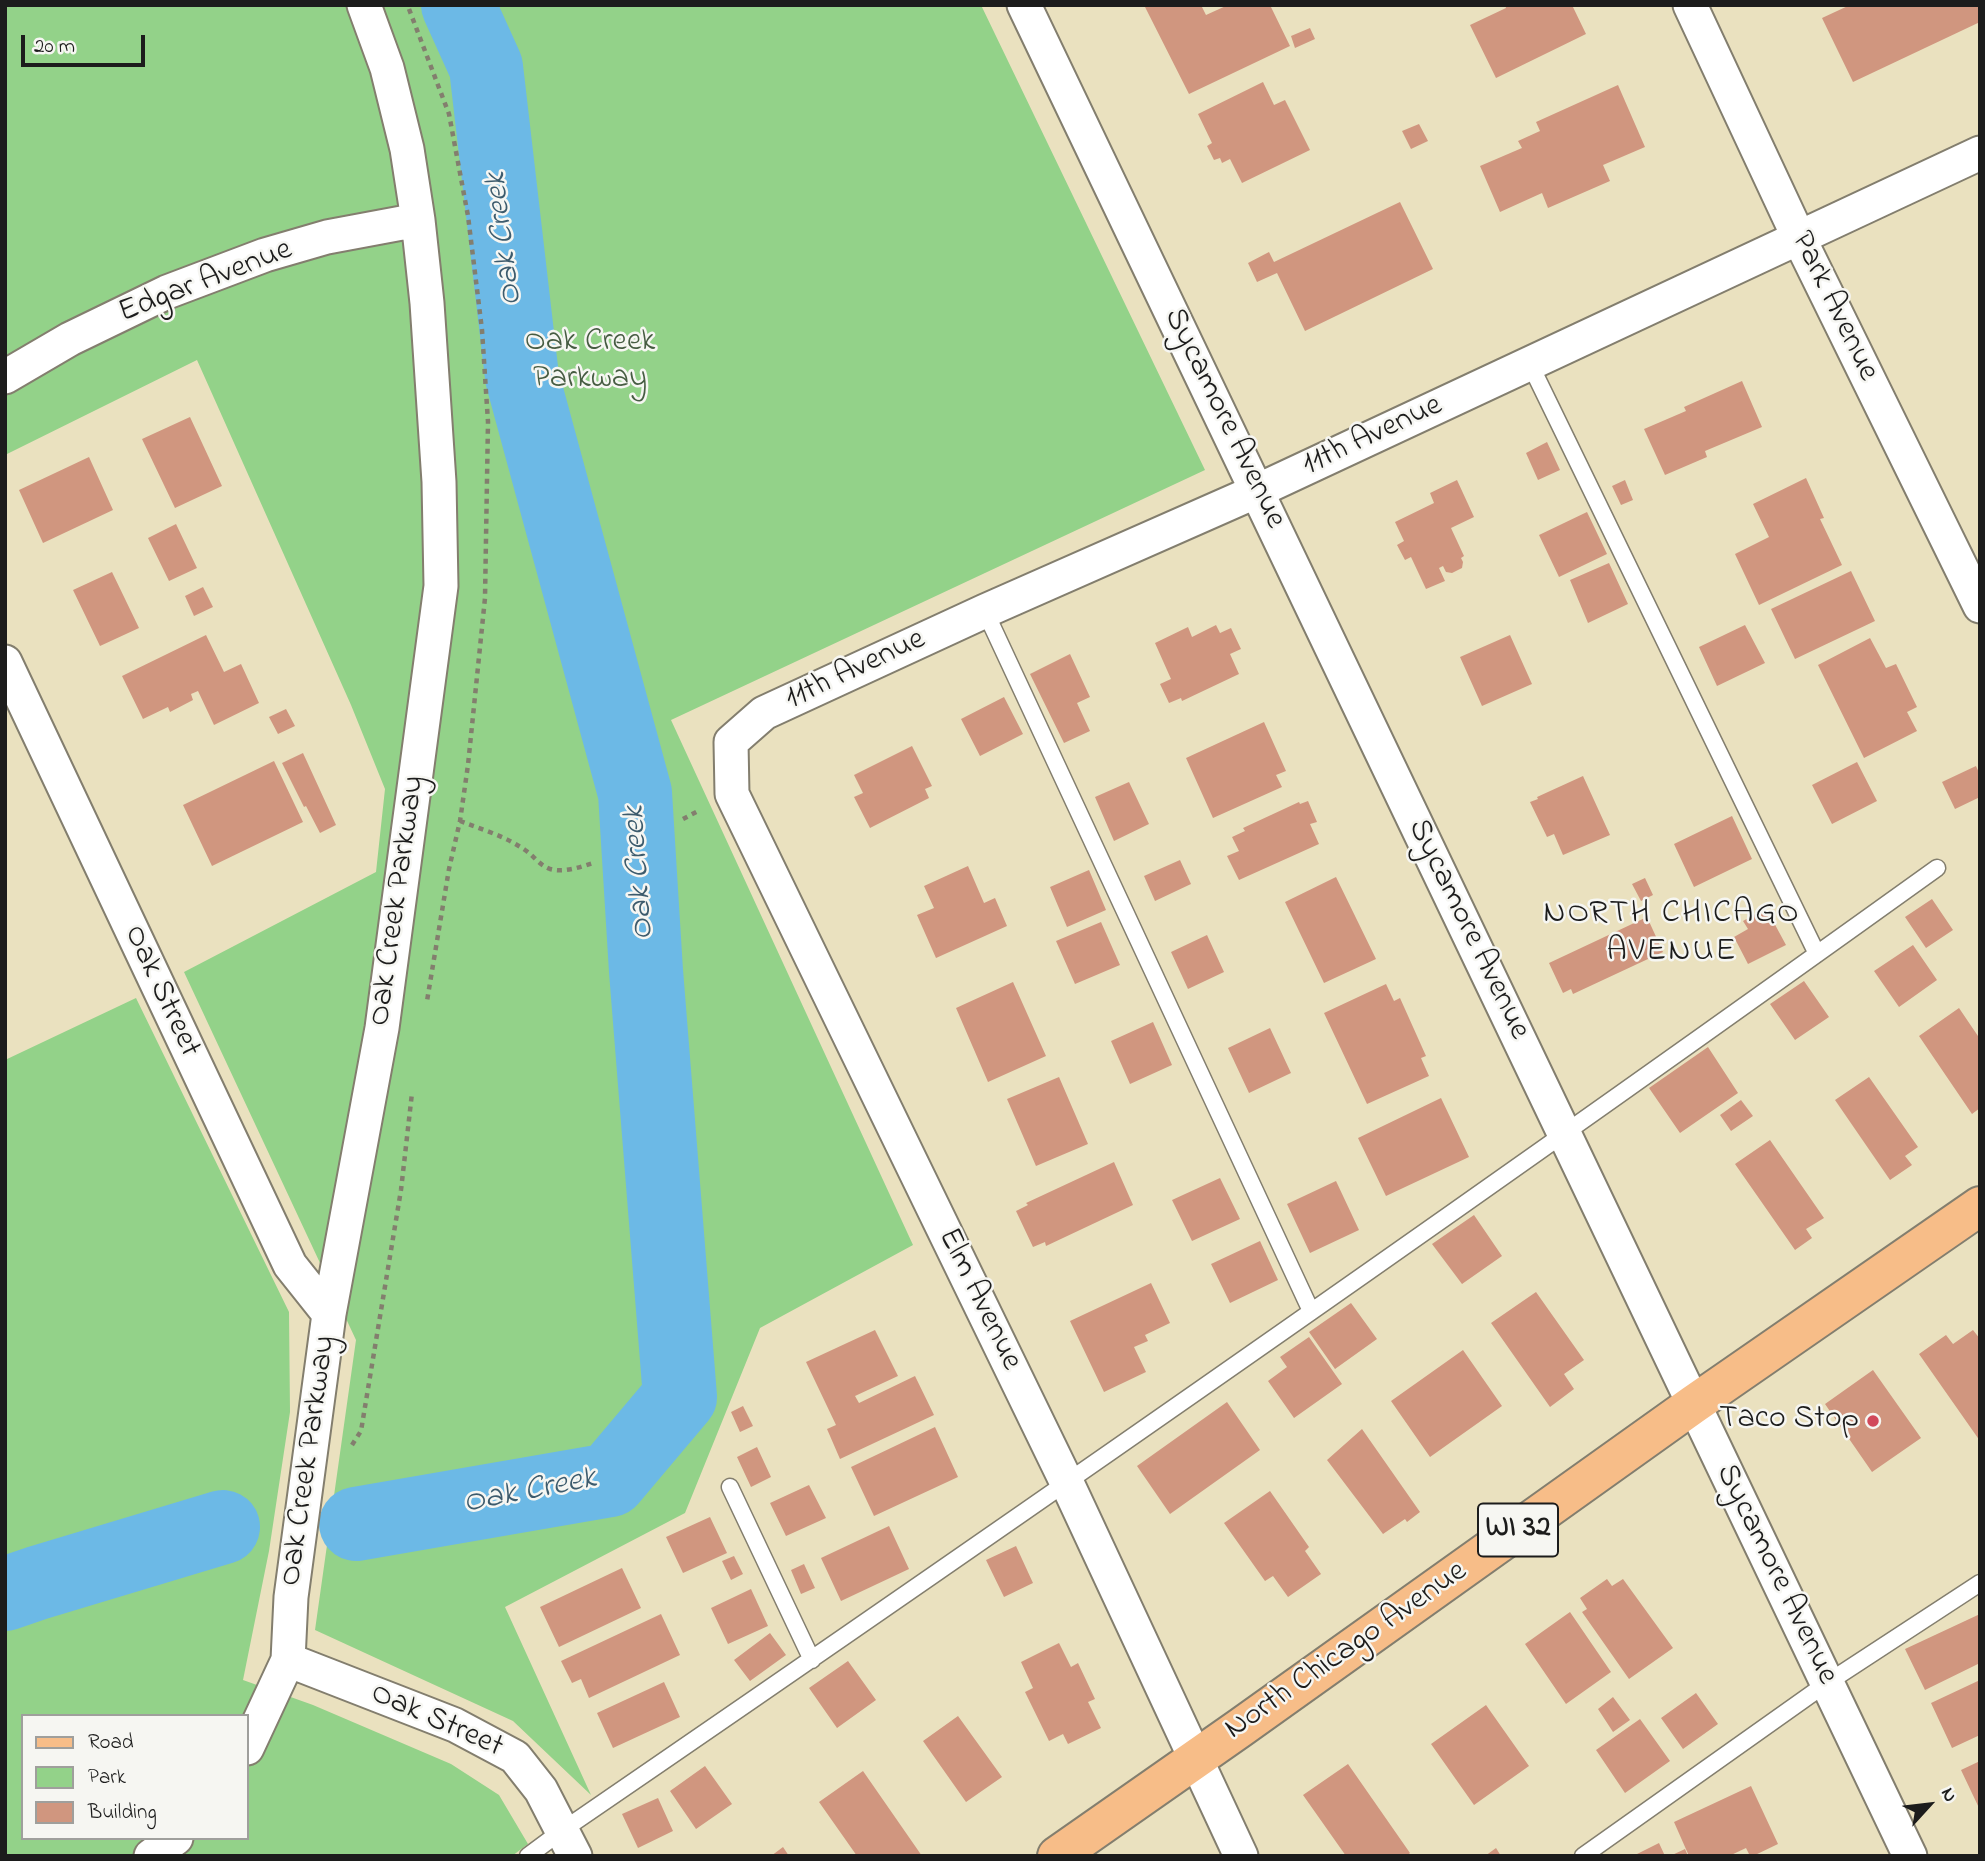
<!DOCTYPE html>
<html>
<head>
<meta charset="utf-8">
<style>
	body { margin:0 }
	#map { position:relative; width:1985px; height:1861px; overflow:hidden; background:#eae1bf; font-family:"Indie Flower",sans-serif }
	canvas { display:block }
	.frame { position:absolute; inset:0; border:7px solid #1c1c1c; pointer-events:none }
	.legend { position:absolute; left:21px; top:1714px; width:228px; height:126px; box-sizing:border-box; background:#f6f6f2; border:2px solid #9f9f9c; margin:0; padding:9px 12px; list-style:none; font-size:21px; color:#1c1c1c }
	.legend li { display:flex; align-items:center; gap:14px; height:35px }
	.legend b { width:35px; border:2px solid #9f9f9c }
	.north { position:absolute; left:1894px; top:1770px; width:70px; height:70px; -webkit-text-stroke:5px #f6f6f2; paint-order:stroke; rotate:63deg; font-size:19px; font-weight:700; line-height:28px; text-align:center; color:#1c1c1c }
	.north::after { content:''; display:block; margin:auto; width:24px; height:32px; background:#1c1c1c; clip-path:polygon(50% 0,100% 100%,50% 72%,0 100%) }
	.scale { position:absolute; left:21px; top:35px; width:124px; height:32px; box-sizing:border-box; border:4px solid #1c1c1c; border-top:0; padding-left:9px; font-size:21px; line-height:24px; white-space:nowrap; color:#1c1c1c; -webkit-text-stroke:5px #f6f6f2; paint-order:stroke }
</style>
</head>
<body>
<div id="map">
<canvas width="1985" height="1861"></canvas>
<div class="frame"></div>
<ul class="legend">
<li><b style="height:9px;background:#f7bd88"></b>Road</li>
<li><b style="height:19px;background:#93d289"></b>Park</li>
<li><b style="height:19px;background:#d0967f"></b>Building</li>
</ul>
<div class="north">N</div>
<div class="scale">20 m</div>
</div>
<script>
const context = document.querySelector('canvas').getContext('2d');
context.lineJoin = 'round';
function paint(path, color) {
  context.fillStyle = color;
  context.fill(path, 'evenodd');
}
function stroke(path, color, width, dash) {
  context.strokeStyle = color;
  context.lineWidth = width;
  context.lineCap = dash ? 'butt' : 'round';
  context.setLineDash(dash || []);
  context.stroke(path);
}
function drawText(font, color, halo, rows, align = 'center') {
  context.font = font + ' "Indie Flower",sans-serif';
  context.lineWidth = 5;
  context.setLineDash([]);
  context.textBaseline = 'middle';
  context.strokeStyle = halo;
  context.fillStyle = color;
  for (const [text, x, y, turn = 0] of rows) {
    context.save();
    context.translate(x, y);
    context.rotate((+turn || 0) * Math.PI / 180);
    context.textAlign = isNaN(turn) ? turn : align;
    if (halo) context.strokeText(text, 0, 0);
    context.fillText(text, 0, 0);
    context.restore();
  }
}
const green = new Path2D(`
	M5,5H981L1205,470L671,720L913,1245L760,1328L685,1513L505,1607L591,1795L513,1721L315,1630L356,1340L184,972L376,872L385,789L351,705L197,360L5,455Z
	M136,998L289,1312L290,1412L269,1551L243,1680L313,1705L451,1764L499,1795L528,1844L512,1856H5V1060ZM23,1716H247V1838H23Z`);
const river = new Path2D(`
	M356,1524L610,1480L680,1397L646,971L635,793L522,377L486,67L458,5
	M5,1594L37,1583L223,1527`);
const building = new Path2D(`
	M1144,5H1201L1206,15L1228,5H1270L1290,46L1189,94Z
	M1505,5H1572L1586,34L1496,78L1470,25L1506,8Z
	M1850,5H1980V22L1853,82L1822,18Z
	M1310,28L1315,39L1295,48L1291,36Z
	M1263,82L1274,105L1285,100L1310,150L1242,183L1230,159L1222,163L1220,158L1214,160L1207,146L1212,143L1198,114Z
	M1618,85L1645,147L1603,165L1610,181L1548,208L1542,193L1500,212L1480,166L1522,148L1518,141L1540,131L1536,122Z
	M1419,124L1428,141L1411,149L1402,131Z
	M1400,202L1433,269L1305,331L1277,273L1257,282L1248,263L1269,252L1274,262Z
	M1742,381L1762,427L1705,451L1707,457L1665,475L1644,429L1686,411L1684,407Z
	M190,417L222,486L175,508L142,439Z
	M1547,442L1560,470L1538,480L1526,453Z
	M89,457L113,510L43,543L19,490Z
	M1806,478L1824,518L1820,519L1842,565L1759,605L1735,554L1769,537L1753,504Z
	M1457,480L1474,517L1451,528L1464,556L1461,558L1463,562L1462,568L1452,573L1446,572L1443,566L1439,568L1445,581L1426,589L1411,557L1405,560L1397,545L1404,541L1395,522L1434,503L1430,493Z
	M1625,480L1633,500L1621,505L1612,486Z
	M1587,512L1607,554L1559,577L1539,535Z
	M176,524L197,568L169,581L148,538Z
	M1609,563L1628,604L1588,623L1570,580Z
	M1851,571L1875,621L1795,659L1771,609Z
	M112,572L139,628L100,646L73,590Z
	M203,587L213,607L194,616L185,596Z
	M1216,625L1220,633L1231,628L1241,649L1230,654L1239,674L1182,701L1181,698L1169,703L1160,684L1171,679L1155,643L1188,627L1192,637Z
	M1745,625L1765,663L1717,686L1699,647Z
	M206,635L224,672L241,664L259,703L214,725L198,691L191,694L193,700L170,712L168,707L143,719L122,676Z
	M1510,635L1532,684L1482,706L1460,657Z
	M1870,638L1886,668L1896,664L1917,707L1907,712L1917,731L1864,758L1818,665Z
	M1070,654L1090,697L1077,703L1090,731L1064,743L1030,674Z
	M1004,697L1023,734L980,756L961,719Z
	M286,709L295,726L278,734L269,717Z
	M1264,722L1286,771L1276,775L1282,787L1213,818L1186,758Z
	M912,746L932,786L925,789L929,798L870,828L854,797L863,793L854,775Z
	M303,753L336,825L320,833L306,806L304,807L282,763Z
	M274,761L303,822L212,866L183,805Z
	M1857,762L1877,801L1832,824L1812,785Z
	M1976,766L1980,775V797L1955,809L1942,782Z
	M1583,776L1610,835L1563,855L1554,834L1547,837L1530,802L1538,799L1537,797Z
	M1129,782L1149,824L1114,841L1095,797Z
	M1308,801L1317,822L1310,824L1319,844L1239,880L1227,856L1239,851L1232,837L1245,831L1243,828L1299,802L1300,804Z
	M1732,816L1752,859L1694,887L1674,844Z
	M1180,860L1191,884L1155,901L1144,876Z
	M968,866L984,903L995,898L1007,926L936,958L917,915L934,908L924,886Z
	M1089,870L1106,910L1067,927L1050,887Z
	M1336,877L1376,959L1324,983L1285,902Z
	M1645,878L1653,895L1641,901L1632,884Z
	M1932,899L1953,930L1926,948L1905,917Z
	M1766,908L1786,945L1748,964L1734,937L1748,929L1743,921Z
	M1647,917L1663,952L1573,994L1571,989L1563,993L1549,963Z
	M1101,922L1120,965L1075,984L1056,941Z
	M1207,935L1224,972L1188,989L1171,952Z
	M1913,945L1937,980L1899,1007L1874,971Z
	M1804,981L1829,1017L1795,1040L1770,1004Z
	M1013,982L1046,1056L988,1082L956,1008Z
	M1386,984L1394,1001L1400,998L1426,1056L1421,1058L1429,1076L1367,1104L1324,1013Z
	M1959,1008L1980,1039V1108L1972,1114L1919,1036Z
	M1153,1022L1172,1065L1130,1084L1111,1041Z
	M1270,1028L1291,1073L1249,1093L1228,1048Z
	M1708,1047L1738,1093L1680,1133L1649,1088Z
	M1059,1077L1088,1144L1036,1166L1007,1099Z
	M1869,1077L1918,1147L1905,1156L1912,1165L1890,1180L1835,1100Z
	M1441,1098L1469,1157L1386,1196L1358,1138Z
	M1741,1100L1753,1116L1731,1131L1720,1115Z
	M1770,1140L1824,1218L1806,1229L1812,1238L1795,1250L1735,1164Z
	M1114,1162L1133,1205L1046,1246L1045,1242L1033,1247L1016,1211L1028,1205L1026,1203Z
	M1220,1178L1240,1219L1192,1241L1172,1200Z
	M1336,1181L1359,1230L1310,1253L1287,1204Z
	M1474,1215L1502,1256L1462,1284L1432,1244Z
	M1260,1241L1278,1280L1230,1303L1211,1264Z
	M1151,1283L1170,1323L1145,1335L1148,1341L1134,1347L1146,1372L1104,1392L1070,1321Z
	M1536,1292L1584,1360L1564,1374L1574,1389L1550,1407L1491,1323Z
	M1351,1303L1377,1339L1335,1369L1309,1332Z
	M875,1330L898,1376L855,1396L859,1403L915,1376L934,1415L840,1459L827,1429L836,1425L806,1362Z
	M1973,1330L1980,1339V1441L1919,1354L1946,1335L1953,1344Z
	M1309,1337L1342,1384L1294,1418L1268,1381L1287,1367L1280,1357Z
	M1463,1350L1502,1406L1430,1457L1391,1401Z
	M1873,1370L1921,1438L1872,1472L1825,1404Z
	M1227,1402L1260,1450L1170,1514L1137,1466Z
	M743,1406L753,1426L740,1432L731,1412Z
	M935,1427L958,1477L874,1516L851,1467Z
	M1362,1429L1420,1512L1407,1522L1405,1519L1383,1534L1327,1460Z
	M757,1447L771,1477L751,1487L737,1457Z
	M809,1485L826,1518L786,1536L770,1503Z
	M1270,1491L1309,1547L1305,1551L1321,1574L1288,1597L1273,1576L1265,1581L1224,1523Z
	M710,1517L727,1553L683,1573L666,1537Z
	M889,1526L909,1569L841,1601L821,1558Z
	M1016,1546L1033,1583L1004,1597L986,1560Z
	M734,1556L743,1574L731,1580L722,1561Z
	M804,1564L815,1588L801,1594L791,1570Z
	M622,1568L641,1608L559,1647L540,1607Z
	M1607,1579L1612,1586L1623,1579L1673,1648L1629,1679L1582,1612L1587,1609L1580,1598Z
	M751,1589L768,1626L728,1644L711,1608Z
	M1570,1612L1611,1672L1566,1704L1525,1644Z
	M661,1614L680,1655L589,1698L581,1679L572,1683L561,1661Z
	M1980,1614V1663L1925,1690L1905,1649Z
	M770,1633L786,1655L750,1681L734,1660Z
	M1059,1643L1071,1667L1078,1663L1095,1699L1088,1702L1101,1728L1068,1744L1063,1734L1049,1741L1025,1692L1033,1688L1021,1662Z
	M848,1661L876,1700L837,1728L809,1688Z
	M1980,1680V1735L1952,1748L1931,1703Z
	M664,1682L680,1717L613,1748L597,1713Z
	M1696,1693L1718,1724L1683,1749L1661,1718Z
	M1613,1697L1630,1720L1613,1732L1598,1709Z
	M1486,1705L1529,1766L1474,1805L1431,1744Z
	M958,1716L1002,1777L966,1802L923,1741Z
	M1640,1719L1670,1761L1625,1793L1596,1750Z
	M1980,1761V1810L1961,1770Z
	M1348,1764L1410,1853L1407,1856H1346L1303,1795Z
	M705,1766L732,1804L696,1829L670,1791Z
	M863,1771L922,1856H857L819,1802Z
	M1751,1786L1778,1844L1753,1856H1750L1746,1848L1729,1856H1689L1674,1822Z
	M658,1798L673,1831L638,1848L622,1814Z
	M1659,1843L1665,1856H1633Z
	M783,1847L789,1856H771Z
	M1496,1848L1501,1856H1485Z
	M1685,1849L1688,1856H1670Z`);
const path = new Path2D(`
	M409,9L449,114L468,216L482,330L488,422L485,598L468,765L460,821L449,869L427,1001
	M683,819L700,810
	M460,821C481,829 505,836 525,850C534,856 539,865 550,869C564,873 580,867 593,863
	M352,1445L361,1431L401,1190L412,1093`);
const lane = new Path2D(`
	M1530,364L1817,954
	M985,611L1311,1311
	M730,1487L812,1660
	M528,1856L563,1830C1024,1514 1483,1194 1937,868
	M1583,1856L1827,1683L1980,1583`);
const street = new Path2D(`
	M1024,5L1910,1856
	M1690,5L1799,238L1980,606
	M5,377L70,339L167,292L265,255L327,237L418,220
	M5,662L290,1265L329,1314
	M288,1660L455,1725L515,1757L541,1790L575,1856
	M247,1748L288,1660L291,1597L329,1314L382,1028L441,586L439,482L427,303L418,220L407,149L387,68L364,5
	M151,1856L176,1838
	M1241,1856L1067,1483L732,794L731,742L764,713L985,611L1257,491L1980,153`);
const primary = new Path2D(`
	M1057,1856L1240,1728L1694,1404L1980,1206`);
const markers = [
	[1873,1421,7,"#d1495b"]
];
const shields = [
	[1518,1530,80]
];
const shieldNames = [
	["WI 32",1518,1530]
];
const streetNames = [
	["Edgar Avenue",206,283,-21],
	["Park Avenue",1833,307,64],
	["Sycamore Avenue",1223,419,64],
	["11th Avenue",1373,437,-25],
	["11th Avenue",856,671,-25],
	["Oak Creek Parkway",399,901,-82],
	["Sycamore Avenue",1467,930,64],
	["Oak Street",160,992,65],
	["Elm Avenue",978,1300,64],
	["Oak Creek Parkway",310,1461,-82],
	["Sycamore Avenue",1775,1575,64],
	["North Chicago Avenue",1347,1652,-35],
	["Oak Street",436,1722,24]
];
const parkNames = [
	["Oak Creek",590,344],
	["Parkway",590,381]
];
const poiNames = [
	["Taco Stop",1859,1421]
];
const waterNames = [
	["Oak Creek",506,239,-97],
	["Oak Creek",641,873,-94],
	["Oak Creek",530,1493,-11]
];
const neighbourhoodNames = [
	["NORTH CHICAGO",1672,916],
	["AVENUE",1672,954]
];
paint(green, '#93d289');
stroke(river, '#6cb9e6', 74);
paint(building, '#d0967f');
stroke(lane, '#837e6e', 19);
stroke(street, '#837e6e', 37);
stroke(primary, '#837e6e', 42);
stroke(path, '#837e6e', 4.5, [5, 5]);
stroke(lane, '#fff', 16);
stroke(street, '#fff', 33);
stroke(primary, '#f7bd88', 38);
for (const [x, y, r, color] of markers) {
  const dot = new Path2D();
  dot.arc(x, y, r, 0, 2 * Math.PI);
  context.fillStyle = color;
  context.fill(dot);
  stroke(dot, '#f6f6f2', 2.5);
}
for (const [x, y, w] of shields) {
  const box = new Path2D();
  box.roundRect(x - w / 2, y - 26.5, w, 53, 5);
  context.fillStyle = '#f6f6f2';
  context.fill(box);
  stroke(box, '#1c1c1c', 2);
}
drawText('bold 30px', '#1c1c1c', null, shieldNames);
drawText('32px', '#1c1c1c', '#f6f6f2', streetNames);
drawText('32px', '#465c42', '#f6f6f2', parkNames);
drawText('32px', '#1c1c1c', '#f6f6f2', poiNames, 'right');
drawText('italic 33px', '#3c5b6d', '#f6f6f2', waterNames);
context.letterSpacing = '2px';
drawText('33px', '#1c1c1c', '#f6f6f2', neighbourhoodNames);
context.letterSpacing = '0px';
</script>
</body>
</html>
